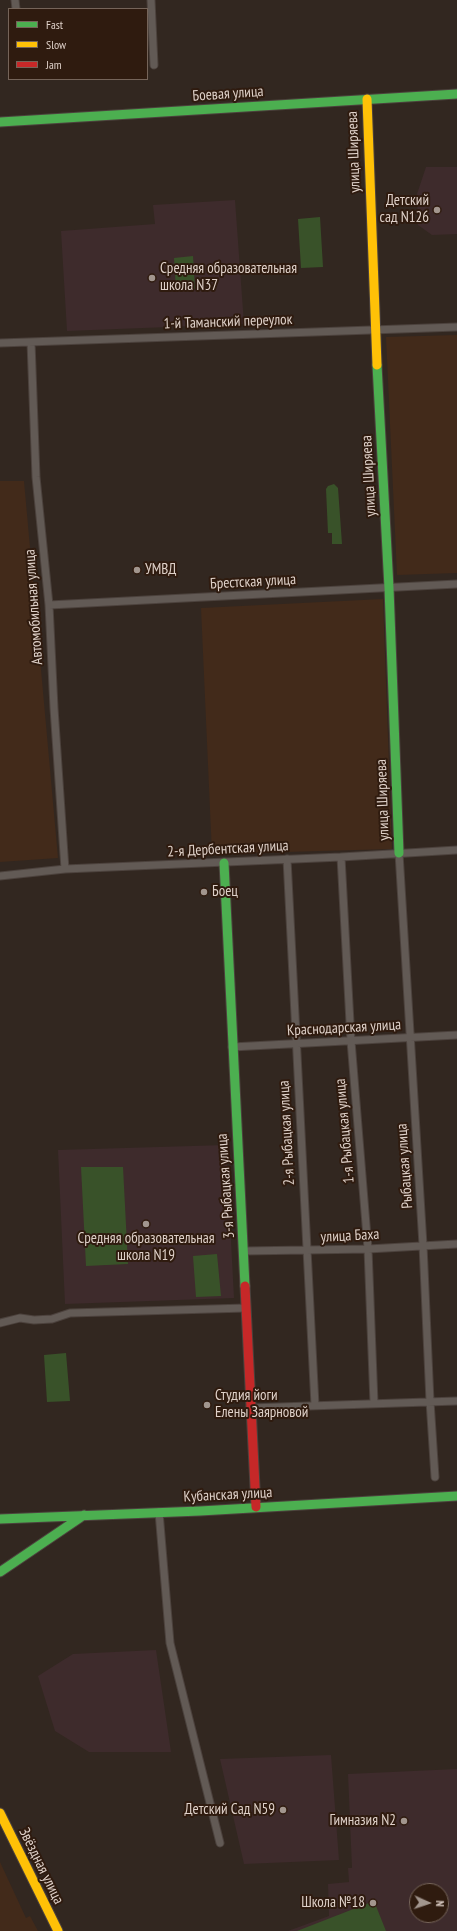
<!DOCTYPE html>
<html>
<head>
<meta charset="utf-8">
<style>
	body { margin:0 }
	#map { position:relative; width:457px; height:1931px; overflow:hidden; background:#322720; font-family:"PT Sans Narrow",sans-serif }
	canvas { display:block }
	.legend { position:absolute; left:8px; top:8px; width:140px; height:72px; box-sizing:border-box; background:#2f1b0f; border:1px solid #756459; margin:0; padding:5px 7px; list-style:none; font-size:12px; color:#dfd1c9 }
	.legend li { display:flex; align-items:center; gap:8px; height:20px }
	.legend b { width:20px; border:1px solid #756459 }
	.north { position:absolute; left:409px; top:1883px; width:40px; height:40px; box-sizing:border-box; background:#2f1b0f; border:1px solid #756459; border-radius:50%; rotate:93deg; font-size:11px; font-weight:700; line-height:16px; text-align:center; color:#dfd1c9 }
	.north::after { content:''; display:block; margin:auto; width:14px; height:18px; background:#a2968e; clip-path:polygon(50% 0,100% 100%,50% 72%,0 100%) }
</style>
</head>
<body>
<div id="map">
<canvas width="457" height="1931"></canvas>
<ul class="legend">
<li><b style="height:5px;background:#4caf50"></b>Fast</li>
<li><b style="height:5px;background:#ffc107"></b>Slow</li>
<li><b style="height:5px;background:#c62828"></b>Jam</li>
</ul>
<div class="north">N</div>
</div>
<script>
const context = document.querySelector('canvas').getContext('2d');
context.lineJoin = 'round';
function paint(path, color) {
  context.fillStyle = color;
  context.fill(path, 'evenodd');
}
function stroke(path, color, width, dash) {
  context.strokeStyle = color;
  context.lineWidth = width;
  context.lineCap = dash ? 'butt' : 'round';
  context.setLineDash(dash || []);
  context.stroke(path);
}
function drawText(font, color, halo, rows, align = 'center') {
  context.font = font + ' "PT Sans Narrow",sans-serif';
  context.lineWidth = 4;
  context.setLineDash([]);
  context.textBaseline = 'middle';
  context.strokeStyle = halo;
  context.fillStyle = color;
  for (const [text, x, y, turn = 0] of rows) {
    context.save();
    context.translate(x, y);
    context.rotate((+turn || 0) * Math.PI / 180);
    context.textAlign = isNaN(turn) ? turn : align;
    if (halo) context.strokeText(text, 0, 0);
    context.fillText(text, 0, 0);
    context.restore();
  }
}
const built = new Path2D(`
	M457,335V573L397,575L386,337Z
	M0,481H24L58,858L0,862Z
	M383,599L392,849L212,854L201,608Z
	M0,1862L26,1918L30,1916L38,1931H0Z`);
const education = new Path2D(`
	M426,167H457V234L432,235L418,225L417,194Z
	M235,200L244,324L67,331L61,231L155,224L153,205Z
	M226,1145L234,1298L65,1304L58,1150Z
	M156,1650L171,1752H89L55,1731L38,1676L73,1654Z
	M331,1755L339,1860L244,1864L220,1759Z
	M457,1769V1931H288L329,1916L328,1884L349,1882L348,1868H352L348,1774ZM417,1891H441V1915H417Z`);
const green = new Path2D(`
	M320,217L323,267L301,268L298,219Z
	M193,256L195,289L176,290L174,258Z
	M334,484L338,488L342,544H332V533H328L326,489L328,486Z
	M81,1167H123L128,1264L86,1266Z
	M217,1254L221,1296L196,1297L193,1256Z
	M66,1353L70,1401L47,1402L44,1355Z
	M374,1901L386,1931H297Z`);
const street = new Path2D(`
	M15,0L16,9
	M151,0L154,65
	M31,342L36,477L49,605L54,708L65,869
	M0,343L457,327
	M49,605L457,584
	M399,853L423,1245L430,1401L435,1477
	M341,857L351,1041L368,1249L374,1403
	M287,859L315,1405
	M0,876L65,869L341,857L457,850
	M232,1047L457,1035
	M244,1251L368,1249L457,1244
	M0,1323L20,1318L34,1320L52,1319L70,1313L246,1308
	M250,1408L457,1401
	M159,1512L170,1643L220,1843`);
const fast = new Path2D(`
	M0,122L457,94
	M377,365L389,588L399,853
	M224,863L245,1286
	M0,1519L200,1511L457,1496
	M0,1572L84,1515`);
const slow = new Path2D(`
	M367,99L377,365
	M0,1813L58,1931`);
const jam = new Path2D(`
	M245,1286L256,1507`);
const markers = [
	[437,210,4,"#a2968e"],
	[152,278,4,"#a2968e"],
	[137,570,4,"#a2968e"],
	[204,892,4,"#a2968e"],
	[146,1224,4,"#a2968e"],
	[207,1405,4,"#a2968e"],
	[283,1810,4,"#a2968e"],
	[404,1821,4,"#a2968e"],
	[373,1903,4,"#a2968e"]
];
const streetNames = [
	["Боевая улица",228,94,-4],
	["улица Ширяева",354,152,-92],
	["1-й Таманский переулок",228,322,-2],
	["улица Ширяева",369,476,-93],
	["Брестская улица",253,582,-3],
	["Автомобильная улица",34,607,-94],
	["улица Ширяева",383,800,-92],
	["2-я Дербентская улица",228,849,-3],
	["Краснодарская улица",344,1028,-3],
	["1-я Рыбацкая улица",345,1131,-95],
	["2-я Рыбацкая улица",287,1133,-93],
	["Рыбацкая улица",405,1166,-94],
	["3-я Рыбацкая улица",226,1186,-94],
	["улица Баха",350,1236,-3],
	["Кубанская улица",228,1495,-3],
	["Звёздная улица",41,1866,64]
];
const poiNames = [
	["Детский",429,201],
	["сад N126",429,218],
	["Средняя образовательная",160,269,"left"],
	["школа N37",160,286,"left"],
	["УМВД",145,570,"left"],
	["Боец",212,892,"left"],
	["Средняя образовательная",146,1239,"center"],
	["школа N19",146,1256,"center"],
	["Студия йоги",215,1396,"left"],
	["Елены Заярновой",215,1413,"left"],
	["Детский Сад N59",275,1810],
	["Гимназия N2",396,1821],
	["Школа №18",365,1903]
];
paint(built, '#422a1a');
paint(education, '#3e2b2c');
paint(green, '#395229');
stroke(street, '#4c423d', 9);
stroke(fast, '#4c423d', 11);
stroke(slow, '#4c423d', 11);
stroke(jam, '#4c423d', 11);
stroke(street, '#625a55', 7);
stroke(fast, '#4caf50', 9);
stroke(slow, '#ffc107', 9);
stroke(jam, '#c62828', 9);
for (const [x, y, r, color] of markers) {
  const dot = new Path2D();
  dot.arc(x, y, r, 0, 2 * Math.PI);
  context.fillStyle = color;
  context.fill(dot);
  stroke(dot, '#2f1b0f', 1.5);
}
drawText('15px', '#dfd1c9', '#2f1b0f', streetNames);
drawText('15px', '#dfd1c9', '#2f1b0f', poiNames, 'right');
</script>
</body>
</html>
